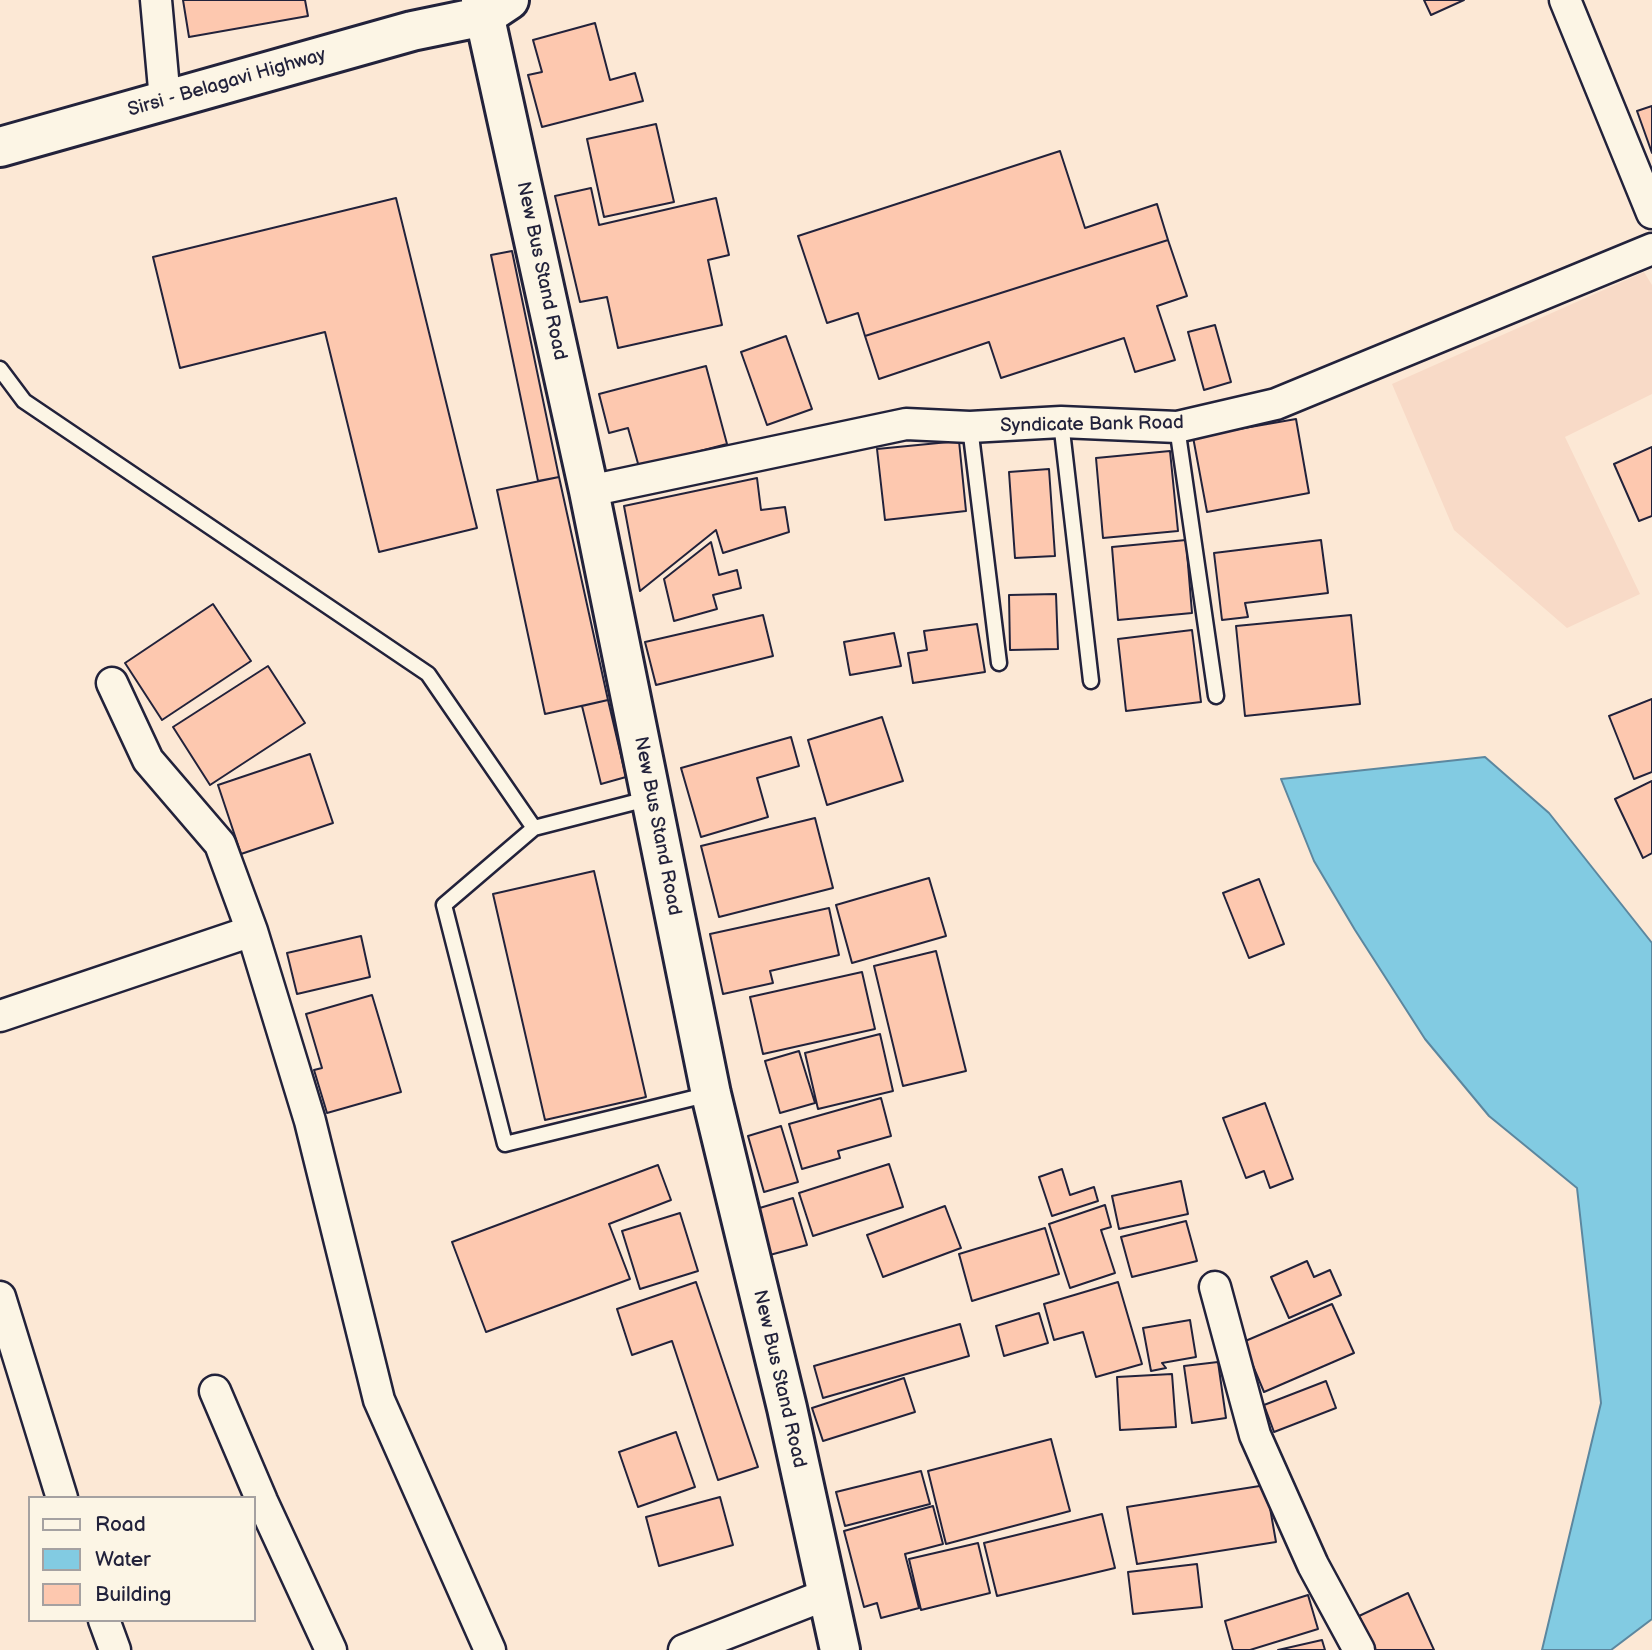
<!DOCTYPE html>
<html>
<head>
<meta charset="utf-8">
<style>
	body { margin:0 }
	#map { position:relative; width:1652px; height:1650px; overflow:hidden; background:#fce8d5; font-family:"Balsamiq Sans",sans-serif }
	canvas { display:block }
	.legend { position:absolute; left:28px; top:1496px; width:228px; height:126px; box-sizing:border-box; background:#fcf5e5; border:2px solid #a5a1a1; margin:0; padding:9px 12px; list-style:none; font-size:21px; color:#22223b }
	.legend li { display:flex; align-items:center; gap:14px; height:35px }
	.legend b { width:35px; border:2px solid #a5a1a1 }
</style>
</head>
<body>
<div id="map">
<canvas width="1652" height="1650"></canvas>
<ul class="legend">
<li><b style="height:9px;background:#fcf5e5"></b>Road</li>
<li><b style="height:19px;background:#82cbe2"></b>Water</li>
<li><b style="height:19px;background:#fdc8af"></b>Building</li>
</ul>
</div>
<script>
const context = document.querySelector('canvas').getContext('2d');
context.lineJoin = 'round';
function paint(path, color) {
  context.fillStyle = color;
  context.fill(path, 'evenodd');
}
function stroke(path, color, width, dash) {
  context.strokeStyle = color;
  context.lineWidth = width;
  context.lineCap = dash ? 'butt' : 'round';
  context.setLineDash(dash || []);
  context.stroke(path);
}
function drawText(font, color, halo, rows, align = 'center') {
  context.font = font + ' "Balsamiq Sans",sans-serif';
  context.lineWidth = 5;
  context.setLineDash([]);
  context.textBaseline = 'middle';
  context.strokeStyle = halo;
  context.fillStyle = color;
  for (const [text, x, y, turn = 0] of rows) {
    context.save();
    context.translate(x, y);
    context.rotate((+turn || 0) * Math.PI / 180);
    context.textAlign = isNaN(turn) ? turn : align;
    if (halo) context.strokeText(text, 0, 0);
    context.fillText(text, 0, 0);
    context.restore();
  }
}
const built = new Path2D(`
	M1644,272L1652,285V394L1565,437L1640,594L1567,628L1454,530L1392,384Z`);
const water = new Path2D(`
	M1485,757L1549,813L1652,943V1619L1611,1650H1542L1601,1403L1577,1188L1489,1116L1425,1039L1355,930L1314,861L1281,779Z`);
const building = new Path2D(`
	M183,0H305L308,16L189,37Z
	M1424,0H1464L1431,15Z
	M595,23L610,80L635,73L643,101L542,127L528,75L542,72L533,40Z
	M1652,106V153L1637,111Z
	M656,124L674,202L604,217L587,139Z
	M1060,151L1085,228L1157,204L1168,240L865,336L858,313L827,323L798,236Z
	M591,188L599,225L716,198L729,255L708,260L722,325L618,348L607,297L580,302L555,196Z
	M396,198L477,528L379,552L325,332L180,368L153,257Z
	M1168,240L1187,296L1157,306L1175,360L1135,372L1124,338L1001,378L989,342L879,379L865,336Z
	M512,251L559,477L538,481L491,255Z
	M1215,325L1231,382L1204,390L1188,332Z
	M786,336L812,409L767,425L741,352Z
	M706,366L727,444L639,467L628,428L609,433L599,394Z
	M1296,419L1309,493L1207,512L1193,437Z
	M959,441L966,511L885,520L877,449Z
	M1652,447V516L1639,521L1614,464Z
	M1170,451L1178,531L1103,538L1096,458Z
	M1049,469L1055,556L1015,558L1009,472Z
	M559,477L608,700L545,714L497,490Z
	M757,478L761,510L785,507L789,532L723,553L716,530L640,591L624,506Z
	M1186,540L1192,613L1118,620L1112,547Z
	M1321,540L1328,593L1245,603L1248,617L1222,620L1214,553Z
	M711,542L719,575L737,570L741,588L713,595L717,609L674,621L664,579Z
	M1056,594L1058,649L1010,650L1009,595Z
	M213,604L251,661L162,720L125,663Z
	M763,615L773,656L656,685L645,642Z
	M1351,615L1360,704L1245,716L1236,626Z
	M977,624L985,672L913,683L908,653L927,650L924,631Z
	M1192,630L1201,702L1126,711L1118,639Z
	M894,633L901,666L850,675L844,642Z
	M268,666L305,723L210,785L173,727Z
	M1652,699V772L1634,779L1609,716Z
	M608,700L626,777L601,784L582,706Z
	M882,717L903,781L827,805L808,740Z
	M791,737L799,766L757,778L768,817L701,837L681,768Z
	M310,754L333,823L241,854L218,785Z
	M1652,781V853L1643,858L1615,799Z
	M815,818L833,888L719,917L701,846Z
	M594,871L646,1097L545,1120L493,894Z
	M929,878L946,936L852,963L836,905Z
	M1259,879L1284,944L1249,958L1223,893Z
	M829,908L839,955L770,971L773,983L723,994L710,934Z
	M361,936L370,977L297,994L287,953Z
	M936,951L966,1071L903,1086L874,966Z
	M862,972L875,1029L763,1054L750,997Z
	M372,995L401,1092L327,1113L314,1070L322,1068L306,1014Z
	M880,1034L893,1091L818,1109L805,1053Z
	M799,1051L815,1103L780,1113L765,1061Z
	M881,1098L891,1136L838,1151L840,1158L802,1169L789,1124Z
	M1265,1103L1293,1179L1270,1188L1264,1171L1246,1178L1223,1118Z
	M781,1126L798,1182L764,1192L748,1136Z
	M889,1164L903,1207L813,1236L799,1193Z
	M658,1165L671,1200L609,1224L630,1279L486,1332L452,1242Z
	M1062,1169L1070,1195L1094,1187L1098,1201L1052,1216L1039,1177Z
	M1181,1181L1188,1214L1119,1229L1112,1196Z
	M793,1198L807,1245L766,1256L753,1210Z
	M1105,1205L1111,1227L1101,1230L1115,1273L1070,1288L1049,1224Z
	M945,1206L961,1248L883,1277L867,1235Z
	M680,1213L698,1271L640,1289L622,1231Z
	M1186,1221L1197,1261L1132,1277L1121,1237Z
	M1045,1228L1059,1274L972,1301L959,1254Z
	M1307,1261L1314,1277L1330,1270L1341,1295L1289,1318L1271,1277Z
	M696,1282L758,1467L718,1480L672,1341L632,1355L617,1309Z
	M1118,1282L1142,1364L1096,1377L1083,1332L1054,1340L1044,1304Z
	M1332,1304L1354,1353L1264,1392L1243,1342Z
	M1039,1313L1048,1343L1004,1356L996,1326Z
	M1190,1320L1196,1357L1162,1363L1166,1368L1151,1371L1143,1328Z
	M960,1324L969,1356L823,1398L814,1366Z
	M1218,1362L1226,1418L1192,1423L1184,1366Z
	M1172,1374L1176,1427L1120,1430L1117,1377Z
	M904,1378L915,1412L823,1441L812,1408Z
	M1326,1381L1336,1408L1274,1432L1264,1405Z
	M676,1432L695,1487L638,1507L619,1452Z
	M1051,1439L1070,1511L946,1544L928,1471Z
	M921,1471L930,1504L845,1526L836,1492Z
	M1266,1485L1276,1542L1137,1564L1127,1507Z
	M720,1497L733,1545L659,1566L646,1517Z
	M933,1506L943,1544L905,1554L919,1608L881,1618L877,1603L864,1607L844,1531Z
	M1102,1514L1115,1568L997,1596L984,1543Z
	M978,1543L990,1593L921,1610L909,1559Z
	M1197,1564L1202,1607L1133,1614L1128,1572Z
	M1408,1593L1434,1650H1375L1359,1616Z
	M1308,1595L1318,1629L1250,1650H1233L1225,1621Z
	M1322,1640L1325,1650H1278Z`);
const lane = new Path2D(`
	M0,369L24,401L428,674L534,828L651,798
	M1061,422L1091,681
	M970,427L999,663
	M1177,427L1216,696
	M534,828L444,905L505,1144L710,1094`);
const street = new Path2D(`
	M156,0L165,100
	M1565,0L1652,213
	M589,491L906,424L970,427L1061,422L1177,427L1276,404L1652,249
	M112,683L148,760L220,844L252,931L310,1121L379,1400L490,1650
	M0,1016L252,931
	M1215,1287L1255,1435L1313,1565L1359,1650
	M0,1297L62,1498
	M215,1391L262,1501L331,1650
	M104,1620L115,1650
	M684,1650L828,1594`);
const primary = new Path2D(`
	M481,0L589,491L711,1094L787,1408L840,1650
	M0,147L412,31L485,16L509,0`);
const streetNames = [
	["Sirsi - Belagavi Highway",227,83,-16],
	["New Bus Stand Road",541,271,78],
	["Syndicate Bank Road",1092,425,-1],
	["New Bus Stand Road",657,826,79],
	["New Bus Stand Road",779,1379,77]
];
paint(built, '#f8dac7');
paint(water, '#82cbe2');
stroke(water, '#5c879f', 2);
paint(building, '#fdc8af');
stroke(building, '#22223b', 2);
stroke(lane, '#22223b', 19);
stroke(street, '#22223b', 35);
stroke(primary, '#22223b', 44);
stroke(lane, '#fcf5e5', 14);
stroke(street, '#fcf5e5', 30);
stroke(primary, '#fcf5e5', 38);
drawText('19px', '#22223b', '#fcf5e5', streetNames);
</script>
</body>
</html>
